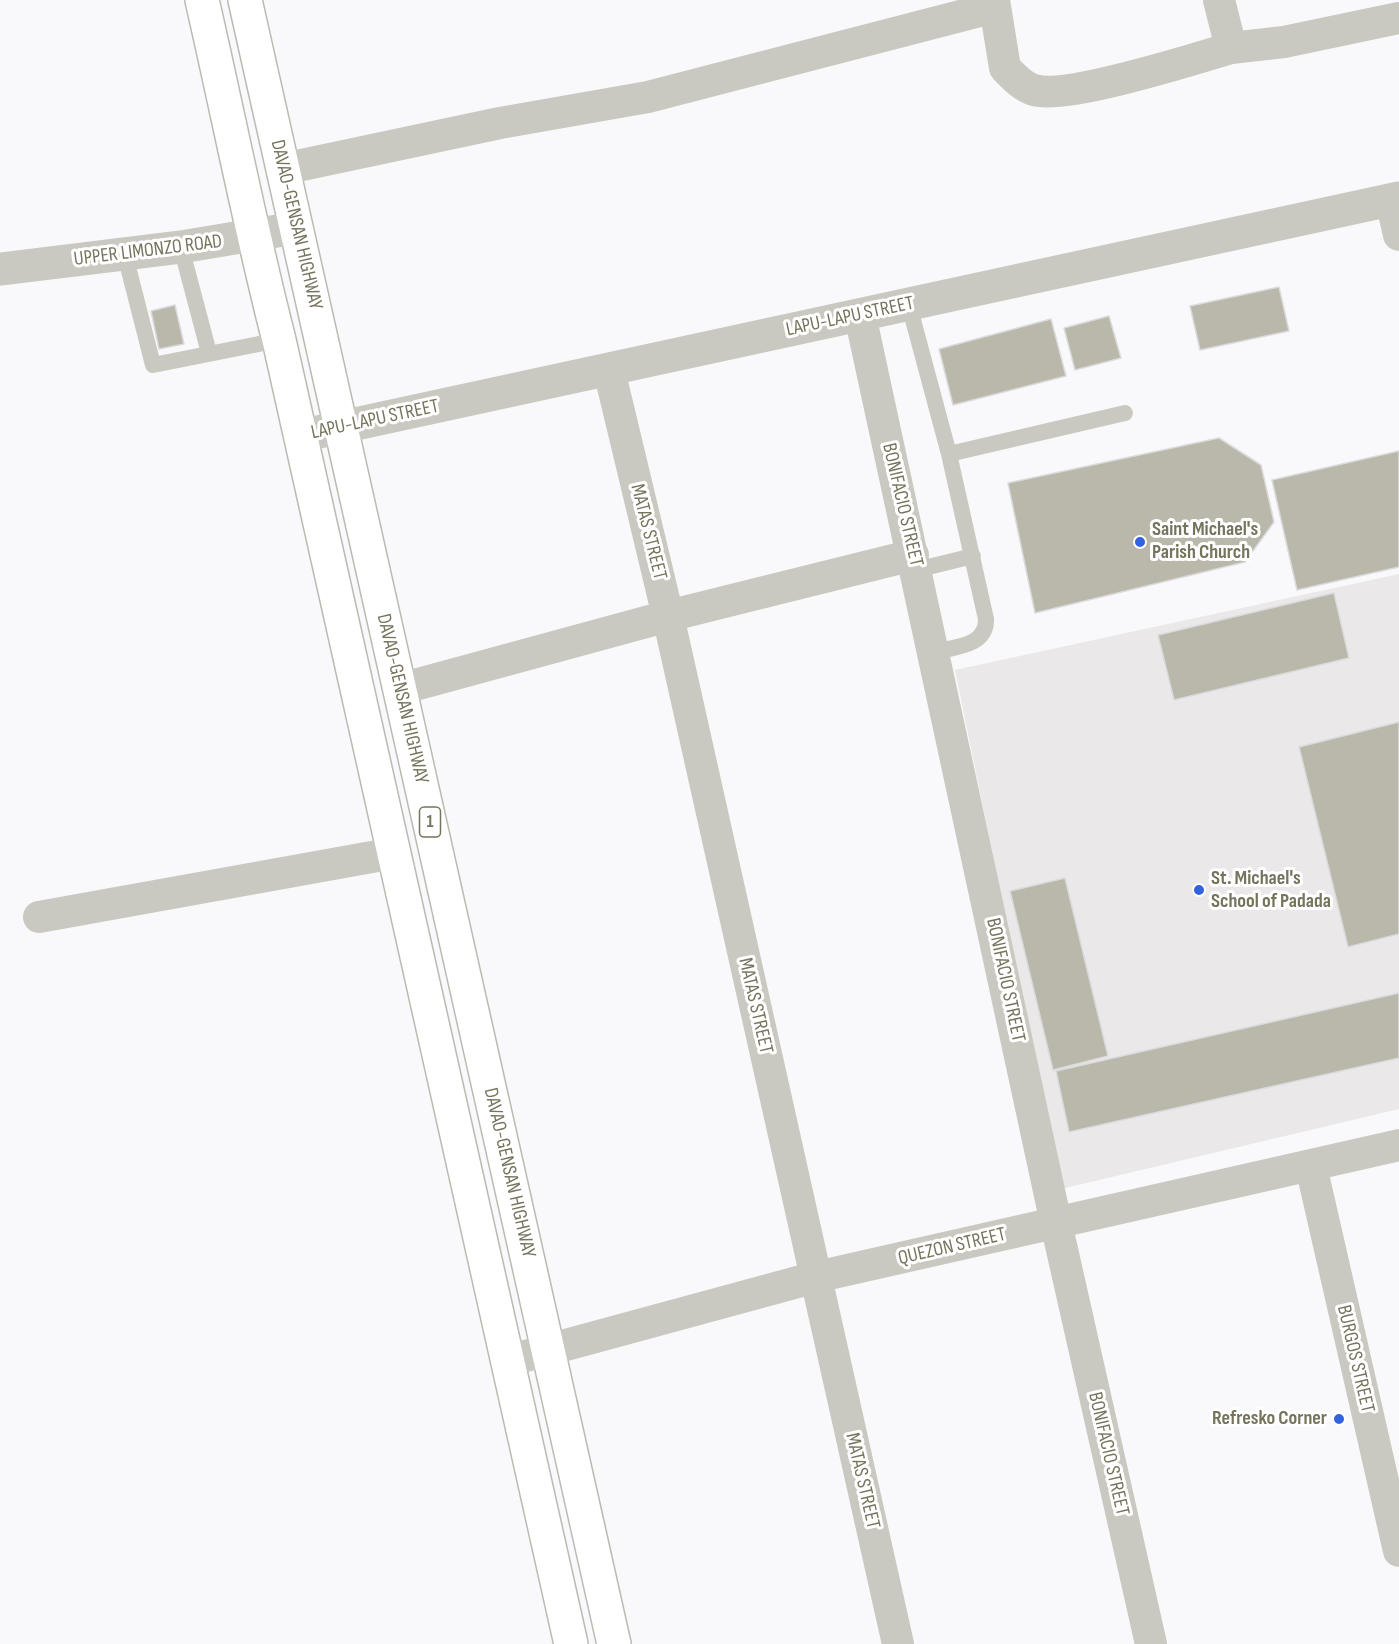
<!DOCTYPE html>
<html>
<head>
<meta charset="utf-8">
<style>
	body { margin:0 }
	canvas { display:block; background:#f9f8fa }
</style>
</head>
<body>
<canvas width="1399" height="1644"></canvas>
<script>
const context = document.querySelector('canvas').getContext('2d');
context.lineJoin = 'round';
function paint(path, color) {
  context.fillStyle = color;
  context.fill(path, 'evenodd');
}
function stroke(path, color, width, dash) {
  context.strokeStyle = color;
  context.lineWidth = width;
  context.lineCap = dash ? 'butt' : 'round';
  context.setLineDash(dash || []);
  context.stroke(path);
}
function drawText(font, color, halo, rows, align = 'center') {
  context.font = font + ' "Sofia Sans Condensed",sans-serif';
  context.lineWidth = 6;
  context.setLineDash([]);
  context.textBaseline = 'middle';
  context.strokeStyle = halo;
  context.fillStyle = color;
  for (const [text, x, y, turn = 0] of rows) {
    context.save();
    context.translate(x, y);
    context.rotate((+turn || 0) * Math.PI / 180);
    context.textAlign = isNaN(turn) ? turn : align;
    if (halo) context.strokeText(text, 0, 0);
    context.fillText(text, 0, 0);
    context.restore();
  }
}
const built = new Path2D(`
	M1399,574V1109L1061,1189L955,670Z`);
const building = new Path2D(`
	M1279,287L1289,331L1200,350L1190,306Z
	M175,305L184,344L159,349L151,311Z
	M1109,316L1121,358L1075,370L1064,328Z
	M1051,319L1066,376L953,405L939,349Z
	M1219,438L1261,465L1274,522L1245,562L1035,613L1008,483Z
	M1399,451V567L1297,590L1272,480Z
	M1334,593L1349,658L1174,700L1158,635Z
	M1399,722V934L1348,947L1299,747Z
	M1065,878L1108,1056L1053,1070L1010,891Z
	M1399,993V1058L1069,1132L1056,1071Z`);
const service = new Path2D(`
	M181,247L209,353
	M125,255L153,365L279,340
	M909,305L949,454L986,619C987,646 955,647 934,652
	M949,454L1125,413
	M916,570L973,556`);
const minor = new Path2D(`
	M994,0L1005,68C1013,76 1023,87 1034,90C1065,100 1194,59 1231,48
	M1219,0L1231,48L1284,42L1399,18
	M283,169L500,123L648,97L995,7
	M1391,200L1399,235
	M860,315L1056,1223L1151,1644
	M609,370L668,616L898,1644
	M400,689L668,616L913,555
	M39,917L394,853
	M1311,1166L1399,1551
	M507,1361L816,1277L1399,1145`);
const tertiary = new Path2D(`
	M0,269L181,247L295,228
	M300,436L1399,198`);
const trunk = new Path2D(`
	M202,0C228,113 250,227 279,340L571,1644
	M245,0L614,1644`);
const markers = [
	[1140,542,6,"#3262e0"],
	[1199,890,6,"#3262e0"],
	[1339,1419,6,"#3262e0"]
];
const shields = [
	[430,822,21]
];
const shieldNames = [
	["1",430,822]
];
const streetNames = [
	["DAVAO-GENSAN HIGHWAY",296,225,77],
	["UPPER LIMONZO ROAD",148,251,-7],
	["LAPU-LAPU STREET",850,317,-12],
	["LAPU-LAPU STREET",375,420,-12],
	["BONIFACIO STREET",902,505,77],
	["MATAS STREET",648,532,76],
	["DAVAO-GENSAN HIGHWAY",402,699,77],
	["BONIFACIO STREET",1005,980,78],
	["MATAS STREET",755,1006,77],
	["DAVAO-GENSAN HIGHWAY",509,1173,77],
	["QUEZON STREET",952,1247,-13],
	["BURGOS STREET",1355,1359,77],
	["BONIFACIO STREET",1108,1454,77],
	["MATAS STREET",862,1481,77]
];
const poiNames = [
	["Saint Michael's",1152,530],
	["Parish Church",1152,553],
	["St. Michael's",1211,879],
	["School of Padada",1211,902],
	["Refresko Corner",1327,1419,"right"]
];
paint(built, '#eae8e8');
paint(building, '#b9b8aa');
stroke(building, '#dbdadc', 1.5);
stroke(trunk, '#bbbbb3', 36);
stroke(service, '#cac9c1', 16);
stroke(minor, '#cac9c1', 32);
stroke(tertiary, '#cac9c1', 33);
stroke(trunk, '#fff', 33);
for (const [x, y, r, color] of markers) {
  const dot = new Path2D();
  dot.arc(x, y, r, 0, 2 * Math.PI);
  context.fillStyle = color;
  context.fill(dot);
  stroke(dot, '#fff', 2);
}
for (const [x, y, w] of shields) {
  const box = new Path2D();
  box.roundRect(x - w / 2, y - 15, w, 30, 4.5);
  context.fillStyle = '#fff';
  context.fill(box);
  stroke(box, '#76745d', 1.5);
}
drawText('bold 18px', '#76745d', null, shieldNames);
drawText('20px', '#76745d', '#fff', streetNames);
drawText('bold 20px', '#76745d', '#fff', poiNames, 'left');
</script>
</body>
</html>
